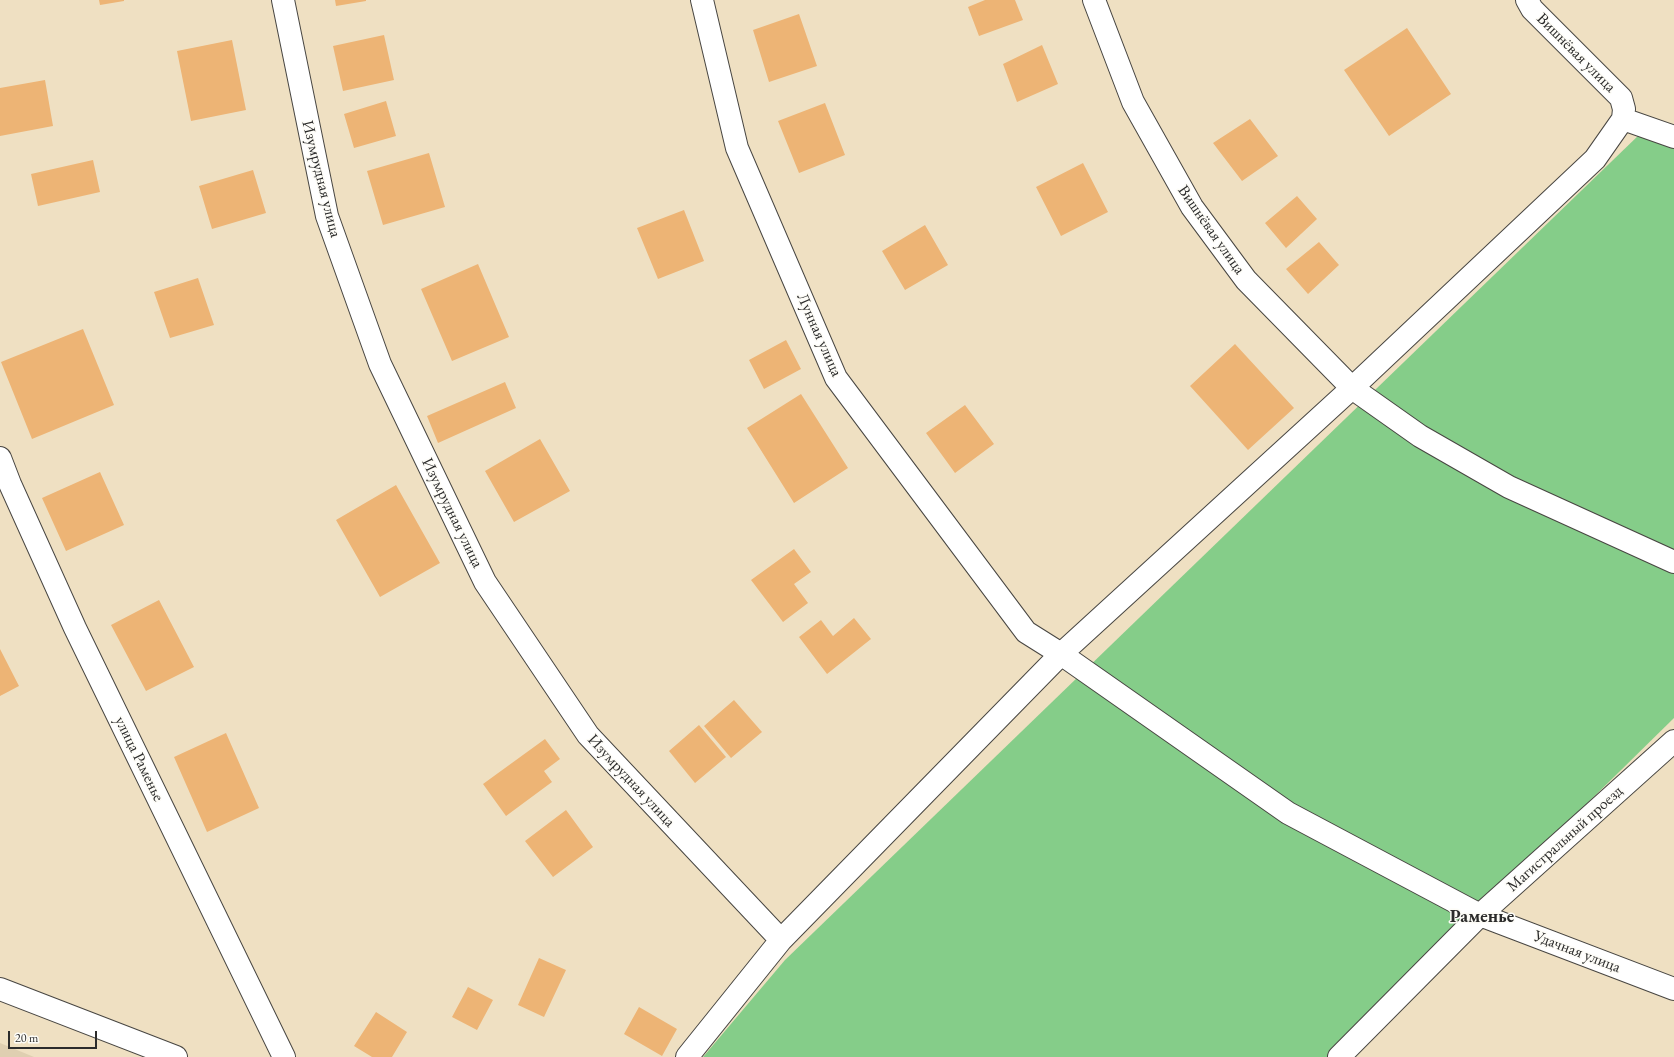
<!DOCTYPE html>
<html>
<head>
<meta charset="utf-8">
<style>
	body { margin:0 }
	#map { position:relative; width:1674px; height:1057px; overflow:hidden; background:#efe0c2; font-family:"EB Garamond",serif }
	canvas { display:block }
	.scale { position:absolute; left:8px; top:1031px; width:89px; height:18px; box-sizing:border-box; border:2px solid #2b2b2b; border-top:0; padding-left:5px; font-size:12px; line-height:14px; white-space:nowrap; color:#2b2b2b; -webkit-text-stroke:3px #fdfcf7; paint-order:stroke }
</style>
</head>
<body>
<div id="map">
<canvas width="1674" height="1057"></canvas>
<div class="scale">20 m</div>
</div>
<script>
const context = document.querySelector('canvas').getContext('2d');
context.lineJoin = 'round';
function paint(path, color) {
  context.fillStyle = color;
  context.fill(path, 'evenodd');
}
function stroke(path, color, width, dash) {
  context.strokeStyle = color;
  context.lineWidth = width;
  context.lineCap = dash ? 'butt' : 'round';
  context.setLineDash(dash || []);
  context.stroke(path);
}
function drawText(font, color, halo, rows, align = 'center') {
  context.font = font + ' "EB Garamond",serif';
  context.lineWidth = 3;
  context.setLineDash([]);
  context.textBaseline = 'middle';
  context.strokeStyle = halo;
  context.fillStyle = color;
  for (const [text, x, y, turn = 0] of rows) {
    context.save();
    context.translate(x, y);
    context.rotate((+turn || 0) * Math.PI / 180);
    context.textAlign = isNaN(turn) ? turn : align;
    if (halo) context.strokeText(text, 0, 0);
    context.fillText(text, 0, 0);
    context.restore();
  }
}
const built = new Path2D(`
	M0,1043L34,1057H0Z`);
const green = new Path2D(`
	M1641,133L1674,147V718L1329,1057H703L785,960Z`);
const building = new Path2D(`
	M99,0H124V1L100,5Z
	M335,0H366V1L336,6Z
	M985,0H1015L1023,20L979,36L968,7Z
	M799,14L817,66L769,82L753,30Z
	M1407,28L1451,94L1389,136L1344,70Z
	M384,35L394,80L343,91L333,46Z
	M232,40L246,110L191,121L177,51Z
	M1042,45L1058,84L1017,102L1003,64Z
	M45,80L53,126L0,136V88Z
	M386,101L396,136L354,148L344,114Z
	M825,103L845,155L799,173L778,121Z
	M1250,119L1278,156L1242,181L1213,143Z
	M429,153L445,207L383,225L367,171Z
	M93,160L100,192L38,206L31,174Z
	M1083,163L1108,212L1061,236L1036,187Z
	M253,170L266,213L212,229L199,186Z
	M1297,196L1317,219L1286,248L1265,223Z
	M684,210L704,261L658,279L637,228Z
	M925,225L948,265L905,290L882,251Z
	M1319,242L1339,265L1308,294L1286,269Z
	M478,264L509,337L452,361L421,289Z
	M198,278L214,325L170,338L154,292Z
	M83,329L114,405L32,439L1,362Z
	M786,340L801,369L764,389L749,360Z
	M1235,344L1294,408L1248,450L1190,386Z
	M505,382L516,408L438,443L427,416Z
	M801,394L848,468L794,503L747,428Z
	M965,405L994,444L955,473L926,433Z
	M540,439L570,491L514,522L485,471Z
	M100,472L124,525L66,551L42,498Z
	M396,485L440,563L380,597L336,520Z
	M794,549L811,572L794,584L808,603L783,622L751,580Z
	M159,600L194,667L146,691L111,625Z
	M854,618L871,639L827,674L799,637L821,620L833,636Z
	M0,649L19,686L0,696Z
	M734,700L762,732L731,758L704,726Z
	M699,725L726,757L695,783L669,751Z
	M226,733L259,808L207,832L174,757Z
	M545,739L560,759L544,771L552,782L506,816L483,784Z
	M566,810L593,847L553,877L525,841Z
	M539,958L566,970L544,1017L518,1005Z
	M468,987L493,1000L477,1030L452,1017Z
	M639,1007L677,1029L662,1056L624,1034Z
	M376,1012L407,1032L392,1057H372L354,1046Z`);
const street = new Path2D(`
	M283,0L327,216L380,364L485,582L588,735L781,940
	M702,0L737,148L836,378L1026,632L1061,654L1288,813L1480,915L1674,989
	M1094,0L1133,102L1192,207L1246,280L1352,388L1420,436L1509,487L1674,562
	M1623,119L1674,137
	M0,458L10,484L75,628L284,1057
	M0,989L176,1057
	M687,1057L781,940L1061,654L1352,388L1595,159L1623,119L1624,109L1621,98L1532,9L1527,0
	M1339,1057L1480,915L1674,741`);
const streetNames = [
	["Вишнёвая улица",1576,53,45],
	["Изумрудная улица",321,179,76],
	["Вишнёвая улица",1211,230,55],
	["Лунная улица",819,335,66],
	["Изумрудная улица",452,513,64],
	["улица Раменье",139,759,64],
	["Изумрудная улица",631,781,47],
	["Магистральный проезд",1565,839,-42],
	["Удачная улица",1577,952,21]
];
const quarterNames = [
	["Раменье",1482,917]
];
paint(built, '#dfcfb1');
paint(green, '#85cd89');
paint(building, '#edb475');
stroke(street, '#484642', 24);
stroke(street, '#fff', 22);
drawText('16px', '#2b2b2b', '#fdfcf7', streetNames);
drawText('bold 18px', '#2b2b2b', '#fdfcf7', quarterNames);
</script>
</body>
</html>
